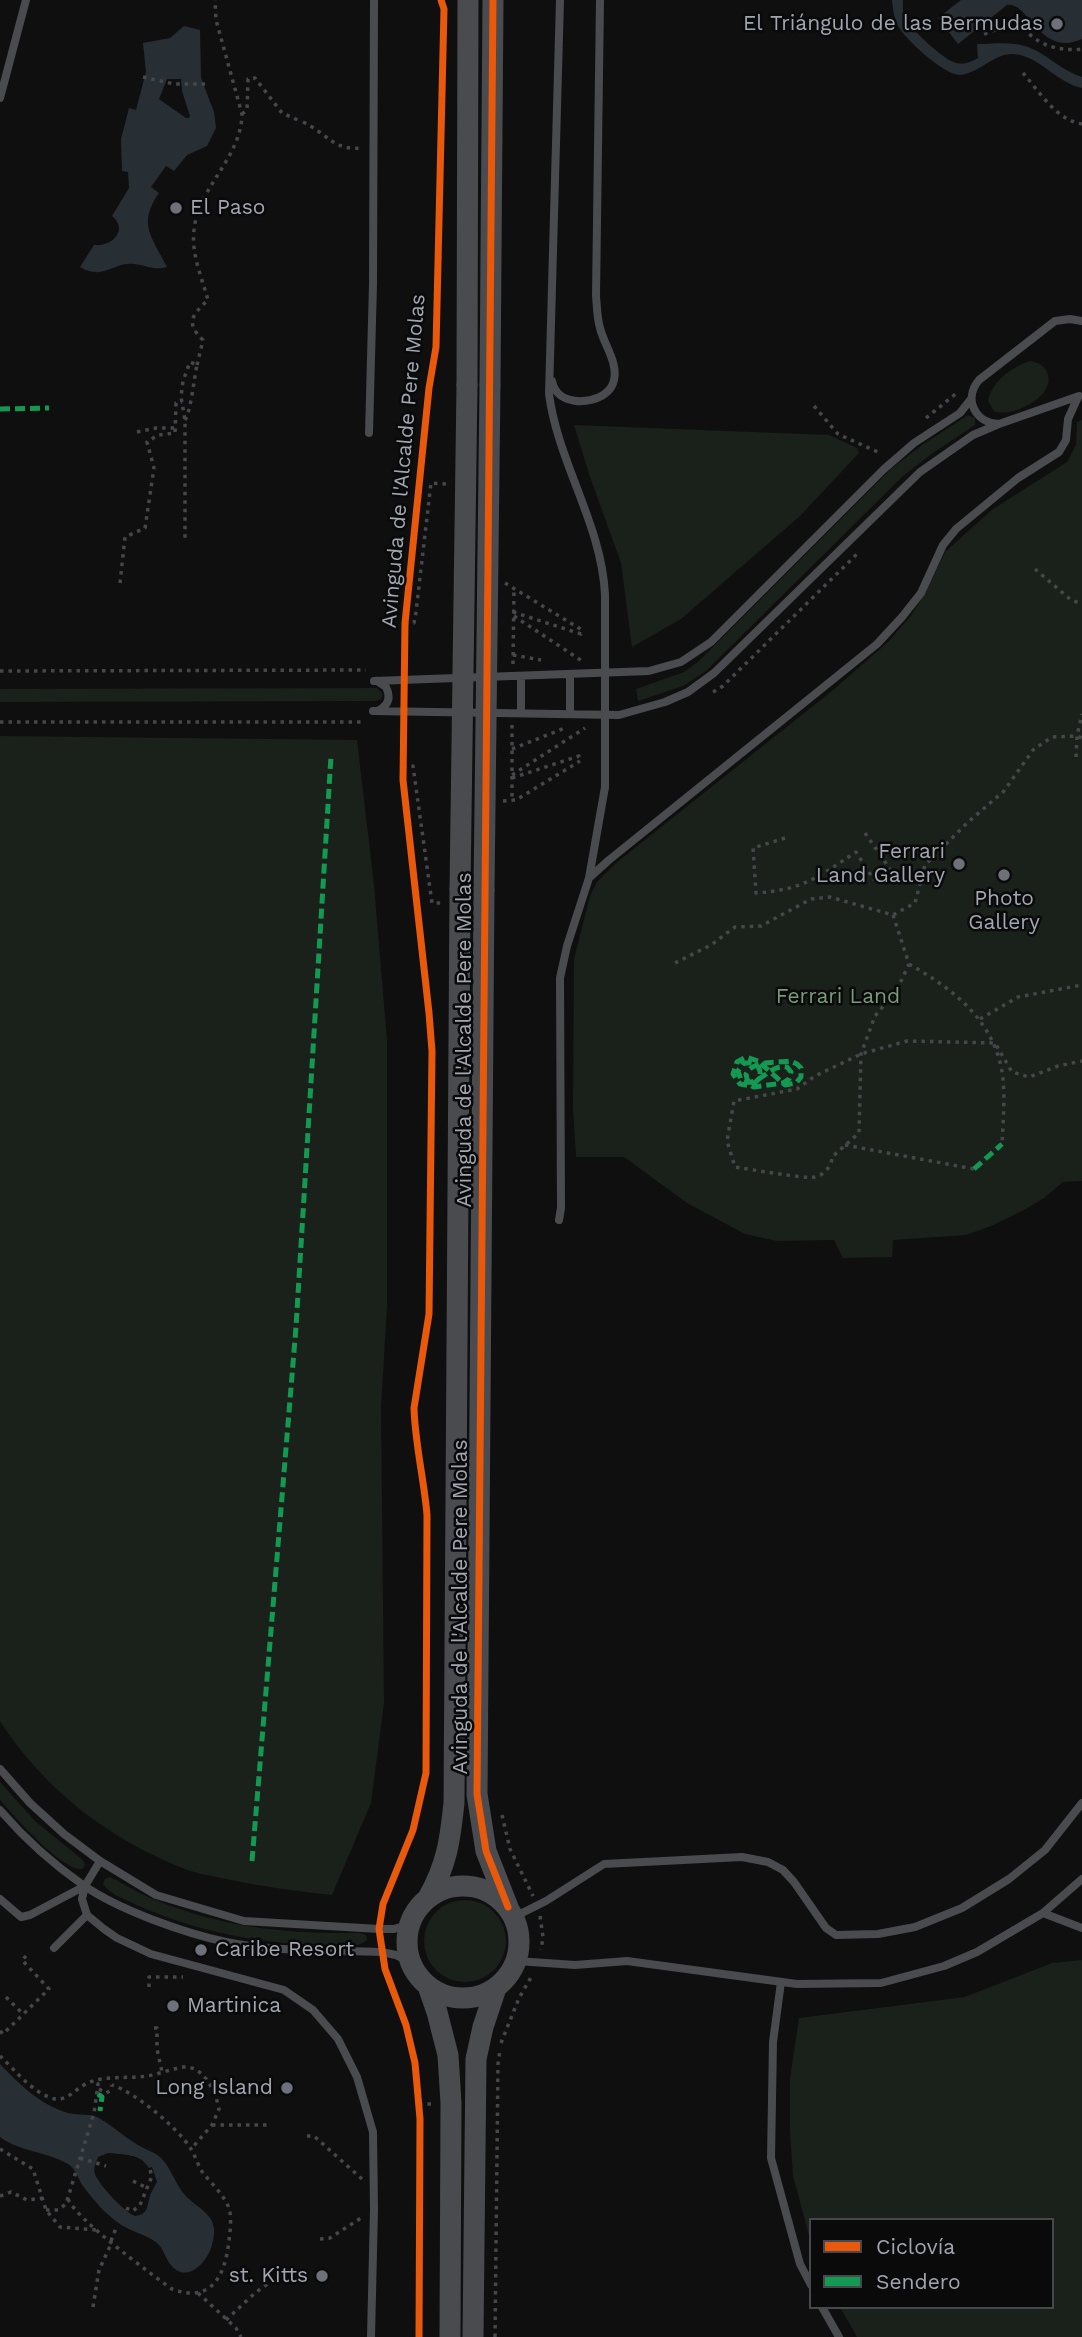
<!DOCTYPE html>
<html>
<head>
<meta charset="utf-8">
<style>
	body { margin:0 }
	#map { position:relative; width:1082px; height:2337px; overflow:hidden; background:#0f0f10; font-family:"Work Sans",sans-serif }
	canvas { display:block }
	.legend { position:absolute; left:809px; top:2218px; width:245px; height:91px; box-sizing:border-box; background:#0a0a0b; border:2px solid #46484d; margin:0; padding:9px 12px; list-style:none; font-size:21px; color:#a1a6b1 }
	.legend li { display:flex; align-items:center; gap:14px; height:35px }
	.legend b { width:35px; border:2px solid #46484d }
</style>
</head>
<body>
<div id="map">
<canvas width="1082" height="2337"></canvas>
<ul class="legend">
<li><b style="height:9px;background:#e8590c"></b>Ciclovía</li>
<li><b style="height:9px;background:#139951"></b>Sendero</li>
</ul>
</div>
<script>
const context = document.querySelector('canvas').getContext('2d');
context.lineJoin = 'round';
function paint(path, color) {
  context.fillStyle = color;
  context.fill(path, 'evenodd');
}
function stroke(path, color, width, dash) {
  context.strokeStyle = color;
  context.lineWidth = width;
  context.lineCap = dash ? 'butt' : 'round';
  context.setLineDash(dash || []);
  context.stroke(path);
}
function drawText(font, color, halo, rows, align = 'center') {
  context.font = font + ' "Work Sans",sans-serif';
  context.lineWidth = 5;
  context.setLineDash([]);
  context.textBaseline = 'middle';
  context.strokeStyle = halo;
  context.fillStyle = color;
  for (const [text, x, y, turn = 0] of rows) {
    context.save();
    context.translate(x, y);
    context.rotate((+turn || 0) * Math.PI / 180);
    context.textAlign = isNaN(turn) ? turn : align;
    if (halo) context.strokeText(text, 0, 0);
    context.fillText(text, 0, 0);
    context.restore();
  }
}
const green = new Path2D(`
	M1030,361C1037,362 1044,365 1047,372C1058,396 1011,419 994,411L988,401C992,381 1012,367 1030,361Z
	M968,415L975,418V425L930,455L902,477L706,671L683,686L638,701L636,689L684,672L699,661L892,468L922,445Z
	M1082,420V1181L1063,1182L1044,1198L1022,1211L991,1226L966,1235L893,1240L892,1257L843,1258L834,1240L777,1241L745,1234L687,1203L624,1157H576L573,1109L574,959L590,896L597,882L616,863L833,690L888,642L910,617L926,592L945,552L993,509L1067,462L1076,445L1077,422Z
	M574,425L829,435L857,448L859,453L800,516L681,619L632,647L621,563L589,474Z
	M377,688L383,694L381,699L376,701L0,702V689Z
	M0,736L357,740L374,885L387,1040V1306L381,1408L384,1703L371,1803L332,1895C294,1891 258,1886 221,1878C208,1875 192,1873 180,1867C107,1838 42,1787 0,1721Z
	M0,1782L36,1822L83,1860L85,1865L82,1869C62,1871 14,1816 0,1800Z
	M110,1877C126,1885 141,1895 158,1901C224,1928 290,1934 360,1933L366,1935L367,1940C356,1950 335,1945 321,1945C257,1943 198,1932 139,1906C127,1900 110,1895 103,1884L105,1879Z
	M424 1941a41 41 0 1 1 82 0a41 41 0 1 1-82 0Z
	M1082,1960V2337H857L840,2307H1052V2220H811V2243L793,2176L790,2131V2078L799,2018L965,1997L1052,1963Z`);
const water = new Path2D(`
	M892,0H903C903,6 902,12 905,17C910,29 944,60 956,63C964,65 971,62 978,58L977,44C993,44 1012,41 1028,47C1047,54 1062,71 1082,77V88C1058,83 1044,61 1020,55C996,49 982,73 960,75C944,75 906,40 898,26C894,18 893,9 892,0Z
	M961,0H1082V39C1039,58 1029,1 1007,5L958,44L938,18Z
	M184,26L200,30L201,78L214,112L216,128L207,146L187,155L174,171L166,166L151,187L159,193C137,224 152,237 167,267C153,271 147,265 134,264C112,262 104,281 80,267L94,245C112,247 129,230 112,216L129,188L128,172L122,171L121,139L129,108L136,110L146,72L143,43L170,38ZM167,79H181L182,91L190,116L189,118H186L159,99Z
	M0,2064C20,2085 39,2104 68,2113C78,2116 91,2113 99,2118C113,2126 124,2137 138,2145C146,2150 155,2152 161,2158C171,2168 175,2183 184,2194C200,2212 221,2214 212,2245C208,2261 187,2285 171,2265C165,2258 164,2249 157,2243C148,2236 139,2234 129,2229C111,2221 94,2201 83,2186C78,2179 76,2169 68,2164C46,2151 20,2152 0,2137ZM108,2153C124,2155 140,2153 149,2168L152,2167L157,2182C155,2186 153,2189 151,2193C146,2205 150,2214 135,2216C124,2212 99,2185 95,2174C93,2168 96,2163 98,2157Z`);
const path = new Path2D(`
	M984,34L1014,23C1021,27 1026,32 1033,37C1046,48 1065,51 1082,49
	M1023,73C1039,91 1056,120 1082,124
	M143,77L174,84H205
	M242,114L247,110L248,79L255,78L282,113L298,120
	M303,122C328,134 333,151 363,148
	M197,365L203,340C185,323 192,315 208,300C202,278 191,254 194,230C198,187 241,159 242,114L216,20L215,0
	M814,406L838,434L880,453
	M926,418L958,392
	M185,420C191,411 194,378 197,365L190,362L183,381L181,397L185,420V538
	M137,432L156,428H175
	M1035,569L1071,600L1082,604
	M120,583L125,537L145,528L154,468L147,442L158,435L175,433L176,403L182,402
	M505,583L582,630
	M513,612L581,634L582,630
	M514,616L582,661
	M405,623H414L416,612L431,483L446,484
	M513,655L541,660
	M513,664L514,588
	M0,671L366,670
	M713,692L723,686L859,552
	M0,722H365
	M512,725V801
	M512,749L565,728
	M1076,757L1077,736L1082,714
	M403,767L413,766L432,903H441
	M512,775L585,728
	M512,778L579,756L580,761
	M503,801L516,800L580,761
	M865,833L890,869
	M785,838L753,848L756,893C803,890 818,877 856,852L874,880
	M893,915L909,964L897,990L875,1016L861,1054L859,1133L832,1157C832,1166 824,1175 815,1177C805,1179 749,1169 735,1167L727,1141L734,1101L797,1089L815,1076L861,1054L907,1041L995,1043L1012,1072L1029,1077L1058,1066L1082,1061
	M675,963L711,945L735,927L761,926L811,899L830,897L893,915L915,903L925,865L967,823L1004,791L1033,750L1052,737L1077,736L1082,738
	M909,964C955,990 997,1023 1003,1079C1005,1100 1003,1123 1002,1144
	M980,1019L1018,997L1082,985
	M845,1145L974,1169
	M502,1815L510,1849L533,1896
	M540,1916L543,1937L541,1950
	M149,1987V1977H183
	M6,1997L23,2014
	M154,2028H157V2049L162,2072
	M0,2031L3,2034L49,1989L22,1960L29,1953
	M501,2043L519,1998L533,1974
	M0,2056C15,2070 33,2094 55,2099C68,2101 76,2088 88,2083C106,2075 127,2079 147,2076C159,2074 171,2069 183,2067C204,2065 216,2093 219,2109L212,2125L192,2148
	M99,2089L106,2093L110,2091L112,2085
	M419,2104H434
	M212,2125H268
	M307,2136H314L362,2179
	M0,2149L33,2169L46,2210L60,2227L97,2230
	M80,2158L106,2166
	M133,2181L147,2188
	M0,2196L11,2192L27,2200L43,2198
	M68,2199C77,2220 151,2274 172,2289C212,2304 225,2275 229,2241C230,2230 232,2219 229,2208C224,2195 212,2184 203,2173C198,2166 196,2157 191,2149C179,2129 135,2092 112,2085
	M126,2208L133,2211L140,2205L152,2176L150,2170
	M46,2210H58L66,2204L94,2113L98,2084L101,2080
	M320,2239L330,2238L361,2218
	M111,2241L116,2228
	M198,2293L236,2328L241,2337
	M93,2307L99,2270L112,2242
	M226,2320L255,2293L291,2267
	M495,2337L498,2064L500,2050`);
const service = new Path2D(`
	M560,0L549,394C558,463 602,525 605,595
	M0,98L26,0
	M552,381C553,386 555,391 560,395C575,407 610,401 614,380C618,362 604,345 600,328C597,318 597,307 596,296L600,0
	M1079,396L999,424C975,423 963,399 979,380L1055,321L1070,319L1082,321
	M369,433L373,284L374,0
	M570,674V714
	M521,676V713
	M374,681L649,671L681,662L711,642L884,469L914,443L960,413L971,399
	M377,681L386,687C391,697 389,705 379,710
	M373,711L619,715L665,702L688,692L714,673L920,472L973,435L999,424
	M589,878L609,860L877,644L902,617L921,593L943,545L956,529L1018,478L1059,452L1066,440L1068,419L1078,397
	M559,1220L561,1208L560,978L567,946L589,878L605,787
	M0,1769L30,1803L64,1834L100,1861L156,1895L244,1921L379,1929H394L410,1924
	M0,1810C24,1838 53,1864 83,1885C119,1910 184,1933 226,1942C273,1952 333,1950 381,1952L396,1955L411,1963
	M100,1861L85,1886L82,1899L87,1915L104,1929L117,1938L151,1954L284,1990L313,2010L338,2039L357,2077L373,2132L374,2209L371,2337
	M0,1899L21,1917L30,1915L85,1886
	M1043,1913L1082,1928
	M514,1917L546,1901L604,1864L742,1857L768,1862L783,1870L794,1882L826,1928L836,1935L878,1934L915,1927L962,1908L1009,1879L1045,1850L1082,1803
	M54,1948L87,1915
	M517,1961L575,1965L627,1961L797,1984L881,1983L944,1966L977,1952L1043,1913L1082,1879
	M781,1982L773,2042L771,2158L800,2264L811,2285
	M822,2307L839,2337`);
const tertiary = new Path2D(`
	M467,385L468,0
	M490,385L493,0
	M484,890L477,1794L486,1851L508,1907
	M407 1942a56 56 0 1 1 112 0a56 56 0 1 1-112 0Z
	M428,1898C447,1864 450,1841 454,1803L460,889
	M428,1986L437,2012L448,2055L451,2103L450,2337
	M473,2337L476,2059L483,2027L496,1988`);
const serviceBridge = new Path2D(`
	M605,787V595`);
const tertiaryBridge = new Path2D(`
	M460,889L467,385
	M484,890L490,385`);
const quiet = new Path2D(`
	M0,409L49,408
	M758,1061L746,1057L737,1062L733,1074L740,1084L751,1086L760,1078C762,1066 753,1060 743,1064L738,1071L741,1080C758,1090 769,1063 787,1067L791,1072L789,1079L783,1083L754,1087C748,1085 747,1080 746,1074C753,1060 776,1063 790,1061L797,1064L801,1068V1077L796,1083L785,1085C776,1077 767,1069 758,1061
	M974,1169L1002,1144
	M252,1861L296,1327L331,756
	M98,2094L102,2097L100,2111`);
const cycleway = new Path2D(`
	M493,0L477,1794L486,1851L508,1907
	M419,2337L420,2119L415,2063L406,2025L385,1969L379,1929L383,1904L413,1830L426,1773L427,1515C424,1479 415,1444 414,1408L429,1314L432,1051L429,1013L403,780L405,623L429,388L436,347L444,9L441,0`);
const markers = [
	[1057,24,7,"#6e7179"],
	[176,208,7,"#6e7179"],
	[959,864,7,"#6e7179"],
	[1004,875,7,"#6e7179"],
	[201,1950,7,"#6e7179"],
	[173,2006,7,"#6e7179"],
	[287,2088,7,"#6e7179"],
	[322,2276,7,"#6e7179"]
];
const poiNames = [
	["El Triángulo de las Bermudas",1043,24],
	["El Paso",190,208,"left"],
	["Ferrari",945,852],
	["Land Gallery",945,876],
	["Photo",1004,899,"center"],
	["Gallery",1004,923,"center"],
	["Caribe Resort",215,1950,"left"],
	["Martinica",187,2006,"left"],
	["Long Island",273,2088],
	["st. Kitts",308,2276]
];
const streetNames = [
	["Avinguda de l'Alcalde Pere Molas",404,461,-85],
	["Avinguda de l'Alcalde Pere Molas",465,1040,-90],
	["Avinguda de l'Alcalde Pere Molas",461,1607,-90]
];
const parkNames = [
	["Ferrari Land",838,997]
];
paint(green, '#1a201a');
paint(water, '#272f34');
stroke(path, '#45474a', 3.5, [3.5, 5]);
stroke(service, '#4a4b4f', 8);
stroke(tertiary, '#4a4b4f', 21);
stroke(serviceBridge, '#4a4b4f', 8);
stroke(tertiaryBridge, '#4a4b4f', 21);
stroke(quiet, '#139951', 5, [10, 5]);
stroke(cycleway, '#e8590c', 7);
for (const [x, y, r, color] of markers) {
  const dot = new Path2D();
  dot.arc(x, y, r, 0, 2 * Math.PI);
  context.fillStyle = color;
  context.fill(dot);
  stroke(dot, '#0a0a0b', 2.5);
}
drawText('21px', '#a1a6b1', '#0a0a0b', poiNames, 'right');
drawText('21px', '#a1a6b1', '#0a0a0b', streetNames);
drawText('21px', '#789b79', '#0a0a0b', parkNames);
</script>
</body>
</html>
